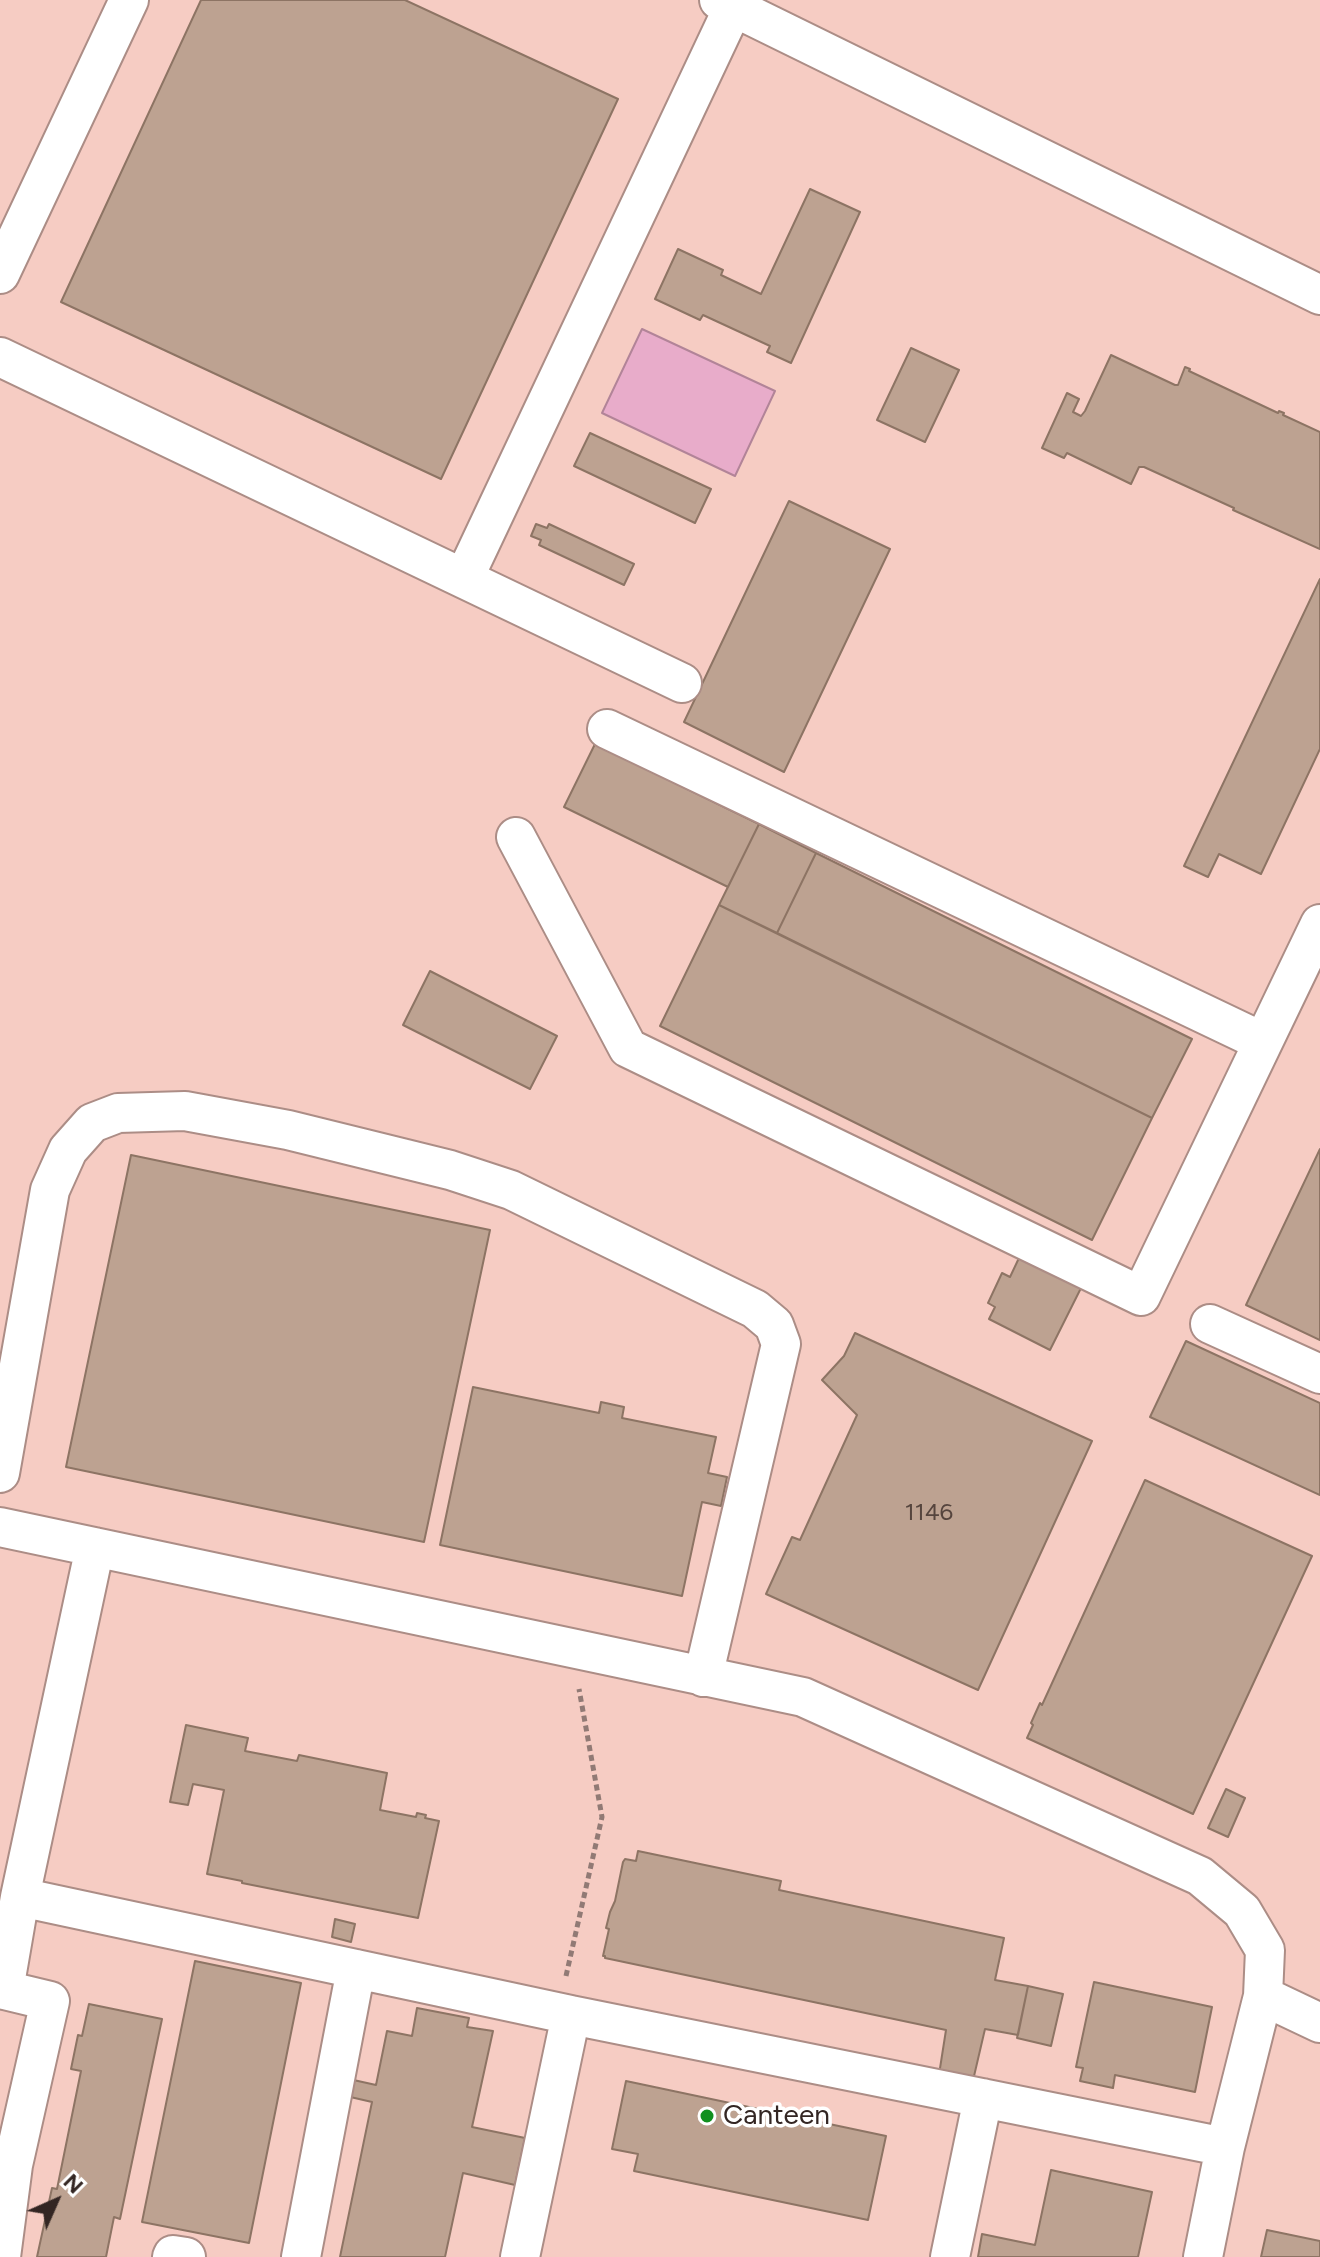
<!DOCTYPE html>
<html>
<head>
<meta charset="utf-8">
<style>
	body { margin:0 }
	#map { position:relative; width:1320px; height:2257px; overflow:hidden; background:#fddad3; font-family:Figtree,sans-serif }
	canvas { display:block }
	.north { position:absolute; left:16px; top:2161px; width:80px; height:80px; -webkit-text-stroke:6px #fff; paint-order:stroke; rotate:45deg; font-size:22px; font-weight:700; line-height:32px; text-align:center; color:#332623 }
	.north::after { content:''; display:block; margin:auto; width:28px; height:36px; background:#332623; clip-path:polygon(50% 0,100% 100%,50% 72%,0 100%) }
</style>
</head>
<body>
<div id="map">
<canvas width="1320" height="2257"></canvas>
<div class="north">N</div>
</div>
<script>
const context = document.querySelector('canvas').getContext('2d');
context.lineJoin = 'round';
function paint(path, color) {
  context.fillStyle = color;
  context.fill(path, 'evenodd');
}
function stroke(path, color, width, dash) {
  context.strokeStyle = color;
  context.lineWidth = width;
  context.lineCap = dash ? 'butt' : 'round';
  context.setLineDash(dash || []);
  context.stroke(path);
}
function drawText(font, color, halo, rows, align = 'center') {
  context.font = font + ' Figtree,sans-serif';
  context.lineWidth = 7;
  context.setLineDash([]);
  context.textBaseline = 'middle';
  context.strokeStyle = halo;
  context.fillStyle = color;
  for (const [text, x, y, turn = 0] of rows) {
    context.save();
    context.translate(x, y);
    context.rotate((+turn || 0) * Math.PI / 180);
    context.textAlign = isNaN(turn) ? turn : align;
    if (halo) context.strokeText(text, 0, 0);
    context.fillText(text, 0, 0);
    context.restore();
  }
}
const built = new Path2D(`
	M0,0H1320V2257H0Z`);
const water = new Path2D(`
	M642,329L775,391L735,476L602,413Z`);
const building = new Path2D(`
	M201,0H405L618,99L441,479L61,302Z
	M810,189L860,212L791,363L767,352L770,346L703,315L700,320L655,299L678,249L723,270L721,275L761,294Z
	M911,348L959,370L925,442L877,420Z
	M1111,355L1175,385H1178L1185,367L1190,369L1189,371L1278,413L1279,411L1284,413L1283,415L1320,432V549L1233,510L1234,508L1144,467H1139L1131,484L1067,453L1064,458L1042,448L1067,393L1079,399L1073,412L1081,416L1085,411Z
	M590,433L711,489L695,523L574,466Z
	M789,501L890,549L784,772L684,722Z
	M536,524L547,528L549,524L634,564L624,585L539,545L541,540L531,536Z
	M1320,579V749L1261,874L1219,854L1208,877L1184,866Z
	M595,744L759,824L728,887L564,807Z
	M759,824L816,853L777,933L719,905Z
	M816,853L1192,1039L1152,1118L777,933Z
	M719,905L1152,1118L1092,1240L660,1026Z
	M430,971L557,1036L530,1089L403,1025Z
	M1320,1149V1340L1246,1305Z
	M131,1155L490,1230L424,1542L66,1467Z
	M1019,1258L1081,1288L1050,1350L989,1319L995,1307L988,1303L1002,1273L1010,1277Z
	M855,1333L1092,1441L978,1690L766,1594L792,1537L800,1540L857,1415L822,1380L844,1356Z
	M1186,1341L1320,1403V1495L1150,1417Z
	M473,1387L599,1413L601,1402L624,1407L622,1418L716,1437L708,1473L727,1477L721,1506L702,1502L682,1596L440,1545Z
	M1145,1480L1312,1556L1193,1814L1027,1738L1033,1725L1031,1723L1040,1703L1042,1705Z
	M186,1725L248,1738L245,1751L297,1761L299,1755L387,1773L380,1810L416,1817L417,1813L426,1815L425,1818L439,1821L418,1918L242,1883V1881L207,1874L224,1790L193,1784L188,1805L170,1802Z
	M1226,1789L1245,1798L1228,1837L1208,1828Z
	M638,1851L781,1881L779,1890L1004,1938L995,1980L1028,1986L1018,2035L985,2029L971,2089L938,2081L946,2030L605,1958V1956H603L609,1929L606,1928L610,1912L615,1901L623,1862L625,1859L636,1861Z
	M335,1919L355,1924L351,1942L332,1937Z
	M195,1961L301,1983L249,2243L142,2222Z
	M1094,1982L1212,2007L1195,2092L1115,2075L1113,2088L1080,2081L1083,2068L1076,2067Z
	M1028,1986L1063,1994L1051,2046L1017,2038Z
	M89,2004L162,2019L120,2219L114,2217L106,2257H37L52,2188L57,2189L81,2071L71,2069L78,2035L82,2036Z
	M417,2008L469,2018L467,2027L493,2031L472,2127L525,2138L515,2185L463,2173L445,2257H340L372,2102L346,2096L349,2079L376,2085L387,2031L412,2036Z
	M626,2081L886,2136L868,2220L634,2171L638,2154L612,2149Z
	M1051,2170L1152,2192L1138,2257H978L982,2234L1035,2245Z
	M1267,2230L1320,2241V2257H1261Z`);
const path = new Path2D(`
	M566,1976L602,1817L579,1689`);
const minor = new Path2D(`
	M719,0L1320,295
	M0,274L129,0
	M0,357L682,683
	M464,578L733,8
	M607,729L1263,1042
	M516,837L628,1048L1141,1296L1320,924
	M1210,1324L1320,1374
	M0,1473L50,1190L68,1150L92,1123L118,1113L185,1111L288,1130L450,1170L511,1190L755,1309L774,1325L781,1344L703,1677
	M0,1527L803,1697L1200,1876L1242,1911L1265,1950L1263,1996L1225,2147L571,2015L520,2257
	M95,1547L20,1897L571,2015
	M0,1989L50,2001L13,2165L0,2162
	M4,1990L20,1897
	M1263,1996L1320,2023
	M1,2257L13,2165
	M172,2257L173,2255L186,2257
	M301,2257L356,1969
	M950,2257L983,2098
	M1203,2257L1225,2147`);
const markers = [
	[707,2116,8,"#11901f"]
];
const numberNames = [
	["1146",929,1513]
];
const poiNames = [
	["Canteen",723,2116]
];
paint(built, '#f6ccc3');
paint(water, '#e8acca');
stroke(water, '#b28498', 2);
paint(building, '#bda291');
stroke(building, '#8d7464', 2);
stroke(minor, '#ac8d86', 42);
stroke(path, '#917a75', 5, [6, 4]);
stroke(minor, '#fff', 38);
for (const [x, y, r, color] of markers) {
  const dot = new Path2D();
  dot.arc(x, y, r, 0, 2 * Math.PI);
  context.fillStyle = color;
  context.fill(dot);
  stroke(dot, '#fff', 3);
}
drawText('24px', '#56453e', null, numberNames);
drawText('28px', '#332623', '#fff', poiNames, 'left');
</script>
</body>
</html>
